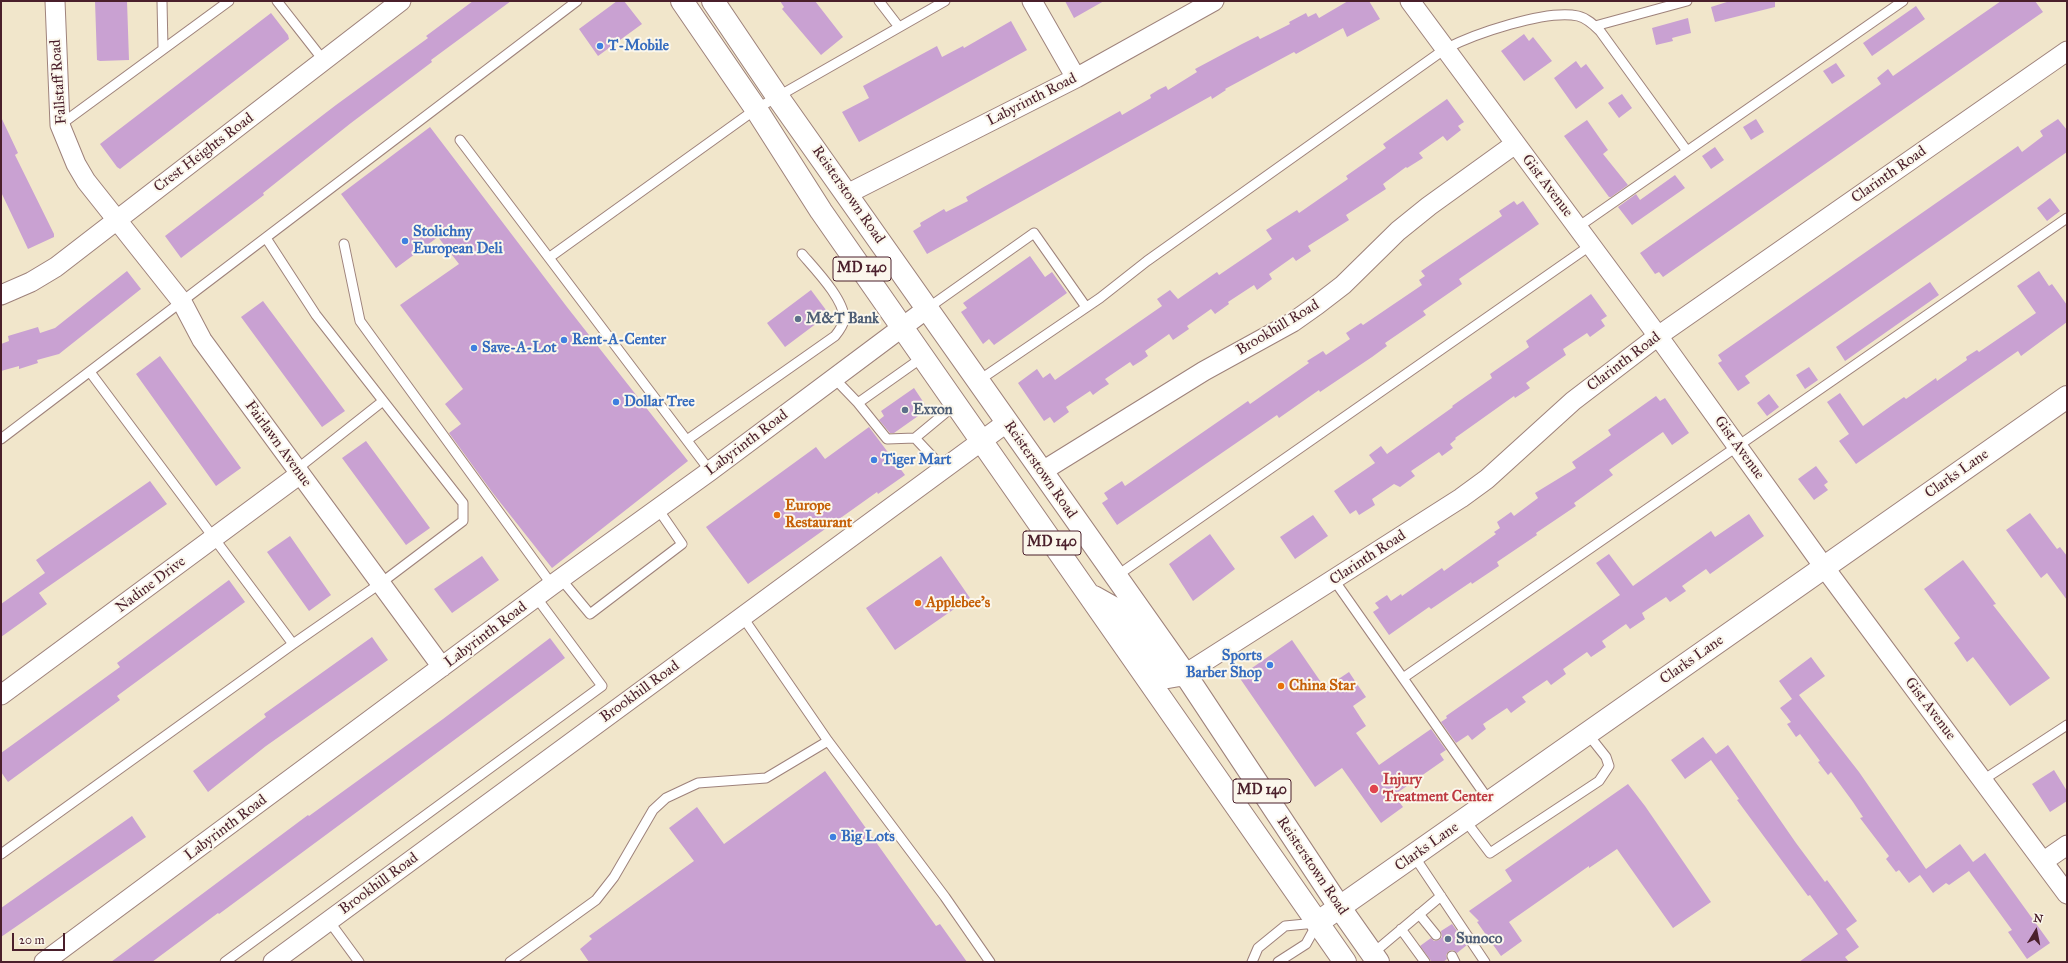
<!DOCTYPE html>
<html>
<head>
<meta charset="utf-8">
<style>
	body { margin:0 }
	#map { position:relative; width:2068px; height:963px; overflow:hidden; background:#f1e6cb; font-family:"IM FELL Great Primer",serif }
	canvas { display:block }
	.frame { position:absolute; inset:0; border:2px solid #4a1f2b; pointer-events:none }
	.north { position:absolute; left:2016px; top:911px; width:40px; height:40px; -webkit-text-stroke:3px #fbf7ec; paint-order:stroke; rotate:10deg; font-size:11px; font-weight:700; line-height:16px; text-align:center; color:#4a1f2b }
	.north::after { content:''; display:block; margin:auto; width:14px; height:18px; background:#4a1f2b; clip-path:polygon(50% 0,100% 100%,50% 72%,0 100%) }
	.scale { position:absolute; left:12px; top:933px; width:53px; height:18px; box-sizing:border-box; border:2px solid #4a1f2b; border-top:0; padding-left:5px; font-size:12px; line-height:14px; white-space:nowrap; color:#4a1f2b; -webkit-text-stroke:3px #fbf7ec; paint-order:stroke }
</style>
</head>
<body>
<div id="map">
<canvas width="2068" height="963"></canvas>
<div class="frame"></div>
<div class="north">N</div>
<div class="scale">20 m</div>
</div>
<script>
const context = document.querySelector('canvas').getContext('2d');
context.lineJoin = 'round';
function paint(path, color) {
  context.fillStyle = color;
  context.fill(path, 'evenodd');
}
function stroke(path, color, width, dash) {
  context.strokeStyle = color;
  context.lineWidth = width;
  context.lineCap = dash ? 'butt' : 'round';
  context.setLineDash(dash || []);
  context.stroke(path);
}
function drawText(font, color, halo, rows, align = 'center') {
  context.font = font + ' "IM FELL Great Primer",serif';
  context.lineWidth = 4;
  context.setLineDash([]);
  context.textBaseline = 'middle';
  context.strokeStyle = halo;
  context.fillStyle = color;
  for (const [text, x, y, turn = 0] of rows) {
    context.save();
    context.translate(x, y);
    context.rotate((+turn || 0) * Math.PI / 180);
    context.textAlign = isNaN(turn) ? turn : align;
    if (halo) context.strokeText(text, 0, 0);
    context.fillText(text, 0, 0);
    context.restore();
  }
}
const building = new Path2D(`
	M95,1H127L129,60L100,61L97,60Z
	M473,1H511L431,60L432,62L351,123L263,193L264,195L181,258L165,236L336,105L428,38L426,36Z
	M617,1H624L642,24L598,56L579,29Z
	M780,1H815L843,37L821,55L782,9L784,7Z
	M1065,1H1104L1074,18Z
	M1348,1H1369L1380,19L1347,37L1343,28L1296,54L1294,52L1225,89L1226,90L1212,99L1211,96L927,254L913,231L921,226L920,223L944,209L946,212L968,201L966,197L980,189L1120,111L1122,115L1151,98L1150,95L1158,90L1166,86L1168,90L1197,72L1195,69L1242,44L1258,36L1260,39L1290,24L1289,22L1306,13L1308,17L1316,13L1319,18Z
	M1730,1H1775V7L1715,22L1711,7Z
	M2001,1H2035L2043,12L1663,277L1659,272L1655,274L1640,253L1881,84L1877,78L1888,69L1893,76Z
	M1916,6L1925,19L1872,56L1863,43Z
	M271,13L288,35L289,39L120,169L117,167L100,144Z
	M1688,18L1691,33L1672,38L1673,41L1656,45L1652,28Z
	M1011,21L1027,50L859,142L842,112L869,98L863,86L937,46L942,57L963,46L964,48Z
	M1524,34L1529,41L1533,37L1552,61L1524,81L1501,51Z
	M1576,61L1581,68L1586,64L1604,88L1576,109L1554,78Z
	M1836,63L1845,76L1832,84L1823,71Z
	M1622,94L1632,108L1619,118L1608,103Z
	M1447,99L1464,122L1458,126L1461,130L1447,141L1443,136L1419,153L1423,158L1407,168L1406,167L1383,184L1386,189L1346,215L1349,220L1308,246L1311,251L1296,261L1293,257L1269,274L1272,279L1257,290L1254,285L1228,302L1229,304L1215,314L1211,309L1187,326L1189,329L1173,340L1169,334L1145,351L1148,356L1141,361L1133,366L1130,362L1105,379L1109,384L1101,389L1093,395L1090,391L1066,407L1069,412L1054,423L1050,417L1044,421L1018,383L1037,369L1043,378L1050,373L1055,380L1162,306L1157,299L1170,290L1178,299L1217,272L1219,275L1272,239L1266,230L1297,210L1299,213L1348,179L1346,176L1386,148L1383,144Z
	M1,117L18,153L15,155L54,234V237L28,249L1,192Z
	M1756,119L1764,132L1751,140L1743,127Z
	M2058,119L2067,130V152L1745,376L1750,383L1738,391L1718,363L1722,361L1718,355L2018,146L2022,152L2043,136L2040,131Z
	M1587,120L1608,150L1603,154L1628,185L1611,197H1609L1564,136Z
	M430,127L567,307L688,461L552,568L492,492L449,433L461,424L445,404L463,389L400,305L459,264L438,237L396,268L341,194Z
	M1715,147L1724,160L1711,169L1702,156Z
	M1675,175L1685,188L1632,225L1618,207L1636,194L1640,200Z
	M2050,198L2060,211L2047,221L2037,208Z
	M1514,201L1517,205L1523,201L1539,224L1459,279L1462,284L1423,311L1426,315L1385,343L1387,346L1372,357L1320,392L1319,390L1279,418L1277,415L1117,525L1102,503L1108,499L1104,493L1122,481L1125,486L1248,401L1250,404L1309,363L1307,361L1323,351L1326,355L1350,339L1346,333L1361,323L1363,325L1422,285L1419,280L1425,276L1421,271L1502,216L1499,211Z
	M1030,256L1045,277L1052,272L1067,293L994,345L989,339L983,344L961,312L967,308L963,303Z
	M127,271L141,289L59,354L37,360L38,363L19,369V366L1,371V344L9,341L8,336L38,327L40,333L55,328Z
	M2039,271L2049,286L2052,284L2067,305V322L2021,356L2018,351L1856,464L1839,441L1849,434L1827,402L1840,393L1863,426L1891,406L1904,397L1906,399L1936,378L1937,381L1967,360L1966,357L1977,350L1979,352L2036,313L2017,286Z
	M1930,282L1939,295L1845,361L1836,347Z
	M811,290L829,314L785,347L767,323Z
	M1591,294L1607,316L1601,320L1605,326L1590,337L1587,333L1563,349L1566,355L1526,383L1530,388L1515,398L1514,396L1455,438L1456,439L1450,444L1453,448L1442,456L1439,452L1411,471L1415,476L1400,487L1394,484L1372,499L1375,505L1359,515L1356,510L1350,514L1334,491L1375,463L1369,455L1381,446L1387,454L1453,407L1452,406L1492,378L1490,374L1529,347L1526,341Z
	M263,301L345,411L322,427L241,317Z
	M160,356L241,468L216,486L136,374Z
	M1809,367L1818,380L1805,389L1796,375Z
	M914,388L928,409L894,433H890L879,420L884,416L881,411Z
	M1769,394L1779,407L1767,416L1757,403Z
	M1656,396L1660,401L1665,398L1689,433L1672,445L1663,432L1609,470L1613,475L1574,503L1576,506L1536,533L1537,535L1497,562L1499,566L1472,584L1471,582L1431,609L1429,607L1389,635L1373,612L1379,608L1375,603L1387,595L1391,601L1401,594L1402,596L1442,568L1444,571L1496,534L1494,532L1500,528L1497,522L1511,512L1514,516L1538,498L1535,493L1576,468L1572,462L1611,435L1608,430Z
	M869,427L905,475L878,494L877,492L748,584L706,527L816,447L825,459Z
	M366,441L430,528L406,545L342,458Z
	M1816,466L1828,482L1824,485L1828,490L1814,500L1798,479Z
	M150,481L167,504L39,593L47,604L1,637V604L45,573L36,560Z
	M2030,513L2057,549L2060,547L2067,556V600L2047,573L2041,578L2006,530Z
	M1749,514L1764,536L1710,574L1706,569L1682,586L1686,591L1670,602L1666,597L1642,613L1645,619L1630,629L1626,624L1602,641L1606,647L1591,657L1587,652L1563,669L1566,674L1551,685L1547,680L1522,697L1526,702L1519,707L1511,713L1507,708L1483,724L1486,729L1472,740L1468,735L1456,743L1441,722L1447,718L1446,716L1620,595L1596,563L1609,554L1633,586L1711,531L1715,537Z
	M1313,515L1328,536L1295,559L1280,537Z
	M1210,534L1235,569L1193,601L1169,564Z
	M290,536L331,595L309,611L267,552Z
	M482,556L499,580L452,613L434,589Z
	M941,556L970,598L895,650L866,608Z
	M1963,560L1996,604L1993,605L2050,678L2010,706L1973,657L1967,662L1954,643L1960,638L1924,589Z
	M229,580L245,602L117,696L120,700L8,782L1,772V753L120,667L117,663Z
	M372,637L388,660L266,746L208,792L193,771L266,717L264,714Z
	M550,638L565,658L219,914L218,913L152,962H111L308,815L309,816L443,719Z
	M1292,640L1325,688L1349,672L1355,681L1366,697L1353,706L1366,726L1356,733L1379,765L1431,729L1446,750L1440,754L1444,760L1394,795L1403,807L1381,823L1342,768L1315,787L1239,677Z
	M1811,657L1825,676L1799,695L1859,772L1926,869L1960,844L1973,862L1985,853L2050,943L2027,959L2008,932L2012,930L1969,871L1949,885L1946,883L1933,893L1920,875L1909,883L1899,870L1896,872L1886,859L1889,856L1860,818L1863,817L1853,802L1831,772L1828,775L1818,762L1820,761L1800,734L1796,737L1787,724L1791,722L1780,708L1792,699L1779,681Z
	M1703,737L1716,754L1728,745L1796,843L1825,882L1827,880L1857,921L1846,929L1859,947L1845,957L1849,962H1799L1838,934L1810,895L1808,896L1737,800L1739,799L1711,760L1685,779L1671,760Z
	M2054,770L2067,791V801L2050,812L2032,784Z
	M825,771L936,926L940,924L967,962H589L580,949L592,939L589,936L694,861L669,828L697,807L724,844Z
	M1628,784L1645,806L1711,902L1673,928L1617,849L1589,868V866L1509,922L1522,941L1501,956L1477,922L1479,921L1469,911L1512,881L1505,870Z
	M132,816L146,837L1,937V908Z
	M1452,924L1467,945L1457,953L1453,950L1449,951L1446,955L1447,959L1443,962H1432L1420,946L1431,938L1434,941L1439,940L1442,937L1441,931Z`);
const lane = new Path2D(`
	M162,1L163,48
	M277,1L324,61
	M879,1L899,27
	M1595,26L1687,1
	M60,125L229,1
	M460,140L710,471
	M1578,227L1903,1
	M344,244L360,321L552,585
	M550,257L756,109L945,1
	M928,308L1034,233L1086,307
	M90,372L293,644
	M834,378L858,403L887,439L915,438L944,469
	M978,381L1100,298L1147,261L1445,49C1474,34 1546,9 1578,16C1587,18 1594,25 1600,31L1687,151
	M858,403L923,357
	M915,438L956,404
	M1,439L577,1
	M687,440L835,336C839,331 843,326 844,320C846,301 814,268 802,254
	M297,469L383,401
	M1115,577L1591,245
	M561,579L590,614L682,544L658,509
	M1334,580L1490,802
	M742,616L828,741L945,897L990,962
	M1403,678L2067,218
	M1983,780L2067,725
	M1465,820L1490,853L1599,781L1609,766L1606,757L1587,733
	M1,854L293,644L381,583L463,521V503L316,315L266,238
	M1414,856L1485,962
	M1419,914L1436,935
	M329,921L359,962
	M1401,929L1425,962
	M1372,954L1441,896
	M1452,956L1455,962
	M225,962L602,686L536,597
	M510,962L596,900L614,877L653,810L666,798L698,783L766,778L828,741
	M1252,962L1258,948L1285,926L1316,923
	M1278,962L1306,944L1317,924`);
const street = new Path2D(`
	M55,1L60,125L76,164L86,181L182,302L202,340L442,667
	M1032,1L1076,78
	M1410,1L1658,336L1824,567L2067,894
	M847,194L1076,78L1214,1
	M1,295L31,282L56,267L401,1
	M1041,472L1204,371L1293,322L1317,305L1343,285L1398,231L1429,206L1515,144
	M1185,674L1461,498L1487,479L1573,401L1658,336L2067,51
	M1,695L300,474
	M2044,861L2067,845
	M44,962L552,585L710,471L928,308
	M273,962L1006,423`);
const secondary = new Path2D(`
	M1317,923L2067,397`);
const primary = new Path2D(`
	M682,1L756,109L821,211L1345,962
	M713,1L777,96L1185,674L1340,908L1378,962
	M1094,597L1119,611L1168,677L1185,674`);
const markers = [
	[600,46,4,"#3f7fe0"],
	[405,241,4,"#3f7fe0"],
	[798,319,4,"#5c6f8a"],
	[564,340,4,"#3f7fe0"],
	[474,348,4,"#3f7fe0"],
	[616,402,4,"#3f7fe0"],
	[905,410,4,"#5c6f8a"],
	[874,460,4,"#3f7fe0"],
	[777,515,4,"#e8710a"],
	[918,603,4,"#e8710a"],
	[1270,665,4,"#3f7fe0"],
	[1281,686,4,"#e8710a"],
	[1374,789,5,"#e0444e"],
	[833,837,4,"#3f7fe0"],
	[1448,939,4,"#5c6f8a"]
];
const shields = [
	[862,269,58],
	[1052,543,58],
	[1262,791,58]
];
const shieldNames = [
	["MD 140",862,269],
	["MD 140",1052,543],
	["MD 140",1262,791]
];
const shopNames = [
	["T-Mobile",608,46],
	["Stolichny",413,232],
	["European Deli",413,249],
	["Rent-A-Center",572,340],
	["Save-A-Lot",482,348],
	["Dollar Tree",624,402],
	["Tiger Mart",882,460],
	["Sports",1262,656,"right"],
	["Barber Shop",1262,673,"right"],
	["Big Lots",841,837]
];
const streetNames = [
	["Fallstaff Road",59,82,-94],
	["Labyrinth Road",1032,100,-27],
	["Crest Heights Road",204,153,-37],
	["Clarinth Road",1889,175,-35],
	["Gist Avenue",1547,186,53],
	["Reisterstown Road",848,195,55],
	["Brookhill Road",1278,328,-31],
	["Clarinth Road",1624,362,-37],
	["Labyrinth Road",747,443,-37],
	["Fairlawn Avenue",278,444,54],
	["Gist Avenue",1739,448,54],
	["Reisterstown Road",1040,470,55],
	["Clarks Lane",1957,474,-35],
	["Clarinth Road",1368,558,-33],
	["Nadine Drive",151,585,-37],
	["Labyrinth Road",486,635,-37],
	["Clarks Lane",1692,660,-35],
	["Brookhill Road",640,692,-36],
	["Gist Avenue",1930,709,53],
	["Labyrinth Road",226,828,-37],
	["Clarks Lane",1427,847,-35],
	["Reisterstown Road",1312,866,56],
	["Brookhill Road",379,884,-36]
];
const serviceNames = [
	["M&T Bank",806,319],
	["Exxon",913,410],
	["Sunoco",1456,939]
];
const foodNames = [
	["Europe",785,506],
	["Restaurant",785,523],
	["Applebee's",926,603],
	["China Star",1289,686]
];
const healthNames = [
	["Injury",1383,780],
	["Treatment Center",1383,797]
];
paint(building, '#c9a1d2');
stroke(lane, '#9e827b', 11);
stroke(street, '#9e827b', 21);
stroke(secondary, '#9e827b', 24);
stroke(primary, '#9e827b', 24);
stroke(lane, '#fff', 9);
stroke(street, '#fff', 19);
stroke(secondary, '#fff', 22);
stroke(primary, '#fff', 22);
for (const [x, y, r, color] of markers) {
  const dot = new Path2D();
  dot.arc(x, y, r, 0, 2 * Math.PI);
  context.fillStyle = color;
  context.fill(dot);
  stroke(dot, '#fbf7ec', 1.5);
}
for (const [x, y, w] of shields) {
  const box = new Path2D();
  box.roundRect(x - w / 2, y - 12, w, 24, 3);
  context.fillStyle = '#fbf7ec';
  context.fill(box);
  stroke(box, '#4a1f2b', 1);
}
drawText('bold 14px', '#4a1f2b', null, shieldNames);
drawText('bold 15px', '#366cbe', '#fbf7ec', shopNames, 'left');
drawText('15px', '#4a1f2b', '#fbf7ec', streetNames);
drawText('bold 15px', '#4e5e75', '#fbf7ec', serviceNames, 'left');
drawText('bold 15px', '#c56008', '#fbf7ec', foodNames, 'left');
drawText('bold 15px', '#be3a42', '#fbf7ec', healthNames, 'left');
</script>
</body>
</html>
